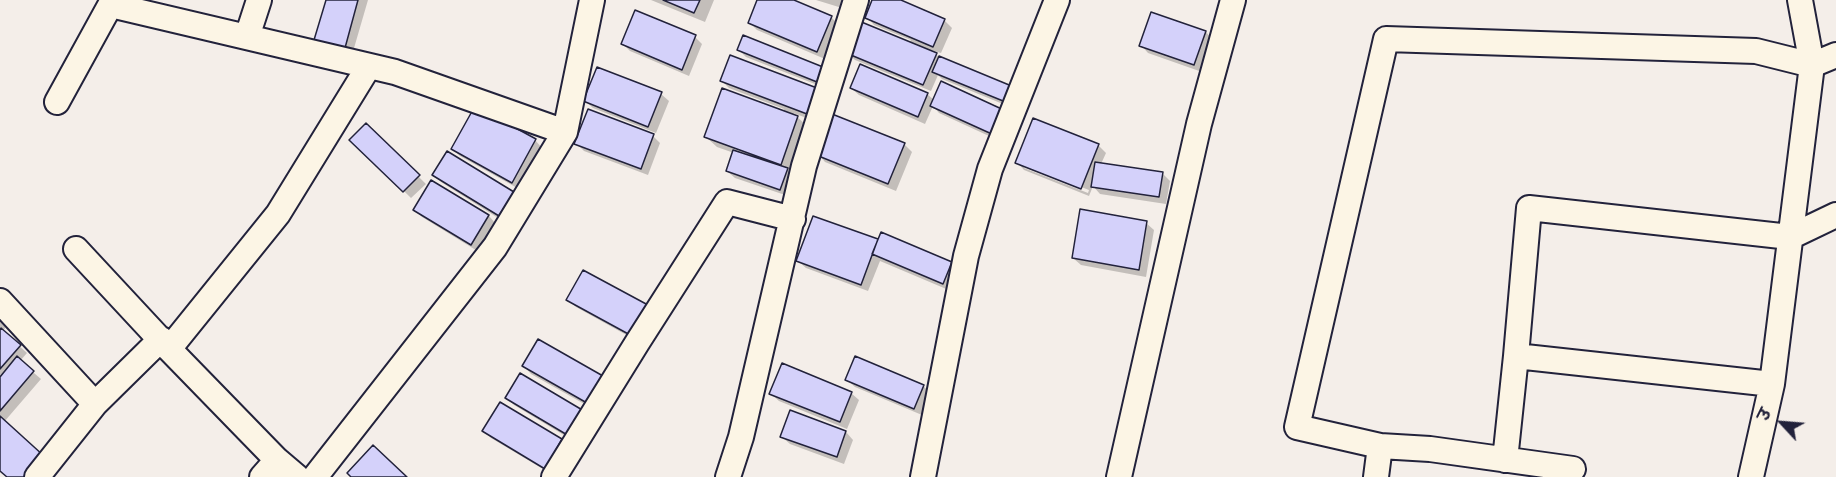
<!DOCTYPE html>
<html>
<head>
<meta charset="utf-8">
<style>
	body { margin:0 }
	#map { position:relative; width:1836px; height:477px; overflow:hidden; background:#f4eee9; font-family:Mynerve,"Playpen Sans Deva",sans-serif }
	canvas { display:block }
	.north { position:absolute; left:1752px; top:393px; width:60px; height:60px; -webkit-text-stroke:4px #fcf5e5; paint-order:stroke; rotate:296deg; font-size:16px; font-weight:700; line-height:24px; text-align:center; color:#22223b }
	.north::after { content:''; display:block; margin:auto; width:21px; height:27px; background:#22223b; clip-path:polygon(50% 0,100% 100%,50% 72%,0 100%) }
</style>
</head>
<body>
<div id="map">
<canvas width="1836" height="477"></canvas>
<div class="north">उ</div>
</div>
<script>
const context = document.querySelector('canvas').getContext('2d');
context.lineJoin = 'round';
function paint(path, color) {
  context.fillStyle = color;
  context.fill(path, 'evenodd');
}
function stroke(path, color, width, dash) {
  context.strokeStyle = color;
  context.lineWidth = width;
  context.lineCap = dash ? 'butt' : 'round';
  context.setLineDash(dash || []);
  context.stroke(path);
}
const shadow = new Path2D(`
	M327,0H368L352,55L323,47L316,39Z
	M651,0H714L705,22Z
	M759,0H791L831,17L839,25L825,59L757,30L750,23Z
	M816,0H845L842,8Z
	M874,0H897L944,20L952,28L941,53L931,50L939,57L1014,88L1015,109L942,79L938,75L931,91L855,60L848,53L909,43L911,40L874,25L867,17Z
	M1206,32L1213,40L1202,72L1148,53L1141,45Z
	M695,37L702,44L689,76L630,51L623,44Z
	M739,50L822,68L825,88L746,57Z
	M722,81L816,89L815,121L793,113L808,127L788,196L735,178L727,171L734,153L717,147L706,137L783,112L784,109L729,88Z
	M942,83L1002,142L939,113L933,106L925,124L859,95L851,88L927,94L934,100Z
	M661,94L669,101L656,133L593,108L585,101Z
	M366,125L426,184L411,198L352,140Z
	M653,136L660,143L648,175L584,151L576,143Z
	M535,140L542,148L519,189L460,156L452,149Z
	M904,144L912,152L896,191L825,162L818,154Z
	M1098,145L1106,153L1101,164L1162,173L1170,181L1166,204L1100,194L1093,186L1089,196L1024,170L1017,162ZM1024,165L1089,190L1088,193L1024,168Z
	M434,174L513,193L520,200L506,223L441,182Z
	M432,182L489,216L496,224L479,252L422,217L415,210Z
	M814,218L951,264L959,271L951,291L880,261L868,291L806,268L798,261Z
	M1146,223L1154,230L1146,277L1081,265L1073,258Z
	M583,272L639,342L576,307L568,300Z
	M0,316L8,324L3,331L27,353L20,361L41,379L4,422L39,477H8L0,469Z
	M538,341L595,410L531,374L524,366Z
	M847,380L923,386L931,393L922,415L855,387Z
	M851,393L859,400L847,429L779,401L771,394Z
	M507,398L583,412L577,443L514,405Z
	M500,404L562,440L569,448L553,475L491,438L484,431Z
	M791,412L846,432L853,440L844,464L790,444L782,437Z`);
const building = new Path2D(`
	M326,0H358L345,48L314,40Z
	M663,0H700L694,13Z
	M757,0H794L832,16L817,52L748,23Z
	M872,0H901L945,19L933,47L865,18Z
	M635,10L696,35L682,70L621,44Z
	M1151,12L1206,31L1194,65L1139,46Z
	M859,21L937,53L923,85L846,53Z
	M743,35L823,67L817,82L737,50Z
	M730,55L817,88L807,114L720,81Z
	M939,56L1014,87L1008,103L932,72Z
	M860,64L928,93L918,117L850,88Z
	M597,67L662,92L648,127L583,101Z
	M941,81L1006,111L994,135L930,106Z
	M722,88L798,116L781,165L704,137Z
	M475,106L536,139L512,183L451,149Z
	M588,109L654,134L641,169L574,144Z
	M832,114L905,143L888,184L816,155Z
	M1033,118L1099,144L1081,189L1015,163Z
	M366,123L420,175L403,192L349,140Z
	M733,150L788,168L780,190L726,171Z
	M447,151L514,192L499,216L432,175Z
	M1095,162L1163,172L1159,197L1091,187Z
	M431,180L489,215L471,245L413,210Z
	M1080,209L1147,221L1139,270L1072,258Z
	M813,216L878,239L861,285L796,261Z
	M881,232L952,262L943,284L872,254Z
	M583,270L648,305L632,336L566,300Z
	M1,328L21,345L0,369V330Z
	M538,339L603,376L587,403L522,366Z
	M17,356L34,371L0,411V377Z
	M855,356L924,385L914,409L845,380Z
	M782,363L852,392L840,422L769,394Z
	M520,373L584,411L569,436L505,398Z
	M500,402L562,439L545,469L482,431Z
	M790,410L846,431L837,457L780,437Z
	M0,416L44,456L25,477H7L0,471Z
	M373,445L407,477H351L347,473Z`);
const street = new Path2D(`
	M111,5L395,72L565,132
	M247,37L259,0
	M57,102L113,0
	M76,249L169,349L277,460L297,477
	M0,301L95,404
	M169,349L278,214L369,66
	M1516,356L1772,384
	M1380,446L1430,449L1573,469
	M1505,460L1516,356L1529,208L1790,237L1836,215
	M37,477L95,404L161,339
	M262,477L277,460
	M315,477L495,247L565,132L592,0
	M554,477L637,343L727,202L793,219
	M728,477L741,437L804,166L856,0
	M923,477L966,256L990,169L1057,0
	M1119,477L1199,124L1233,0
	M1376,477L1380,446L1297,427L1386,39L1756,51L1812,65L1836,55
	M1751,477L1772,384L1812,65L1800,0`);
paint(shadow, '#0003');
paint(building, '#d4d1fa');
stroke(building, '#22223b', 1.5);
stroke(street, '#22223b', 28);
stroke(street, '#fcf5e5', 24);
</script>
</body>
</html>
